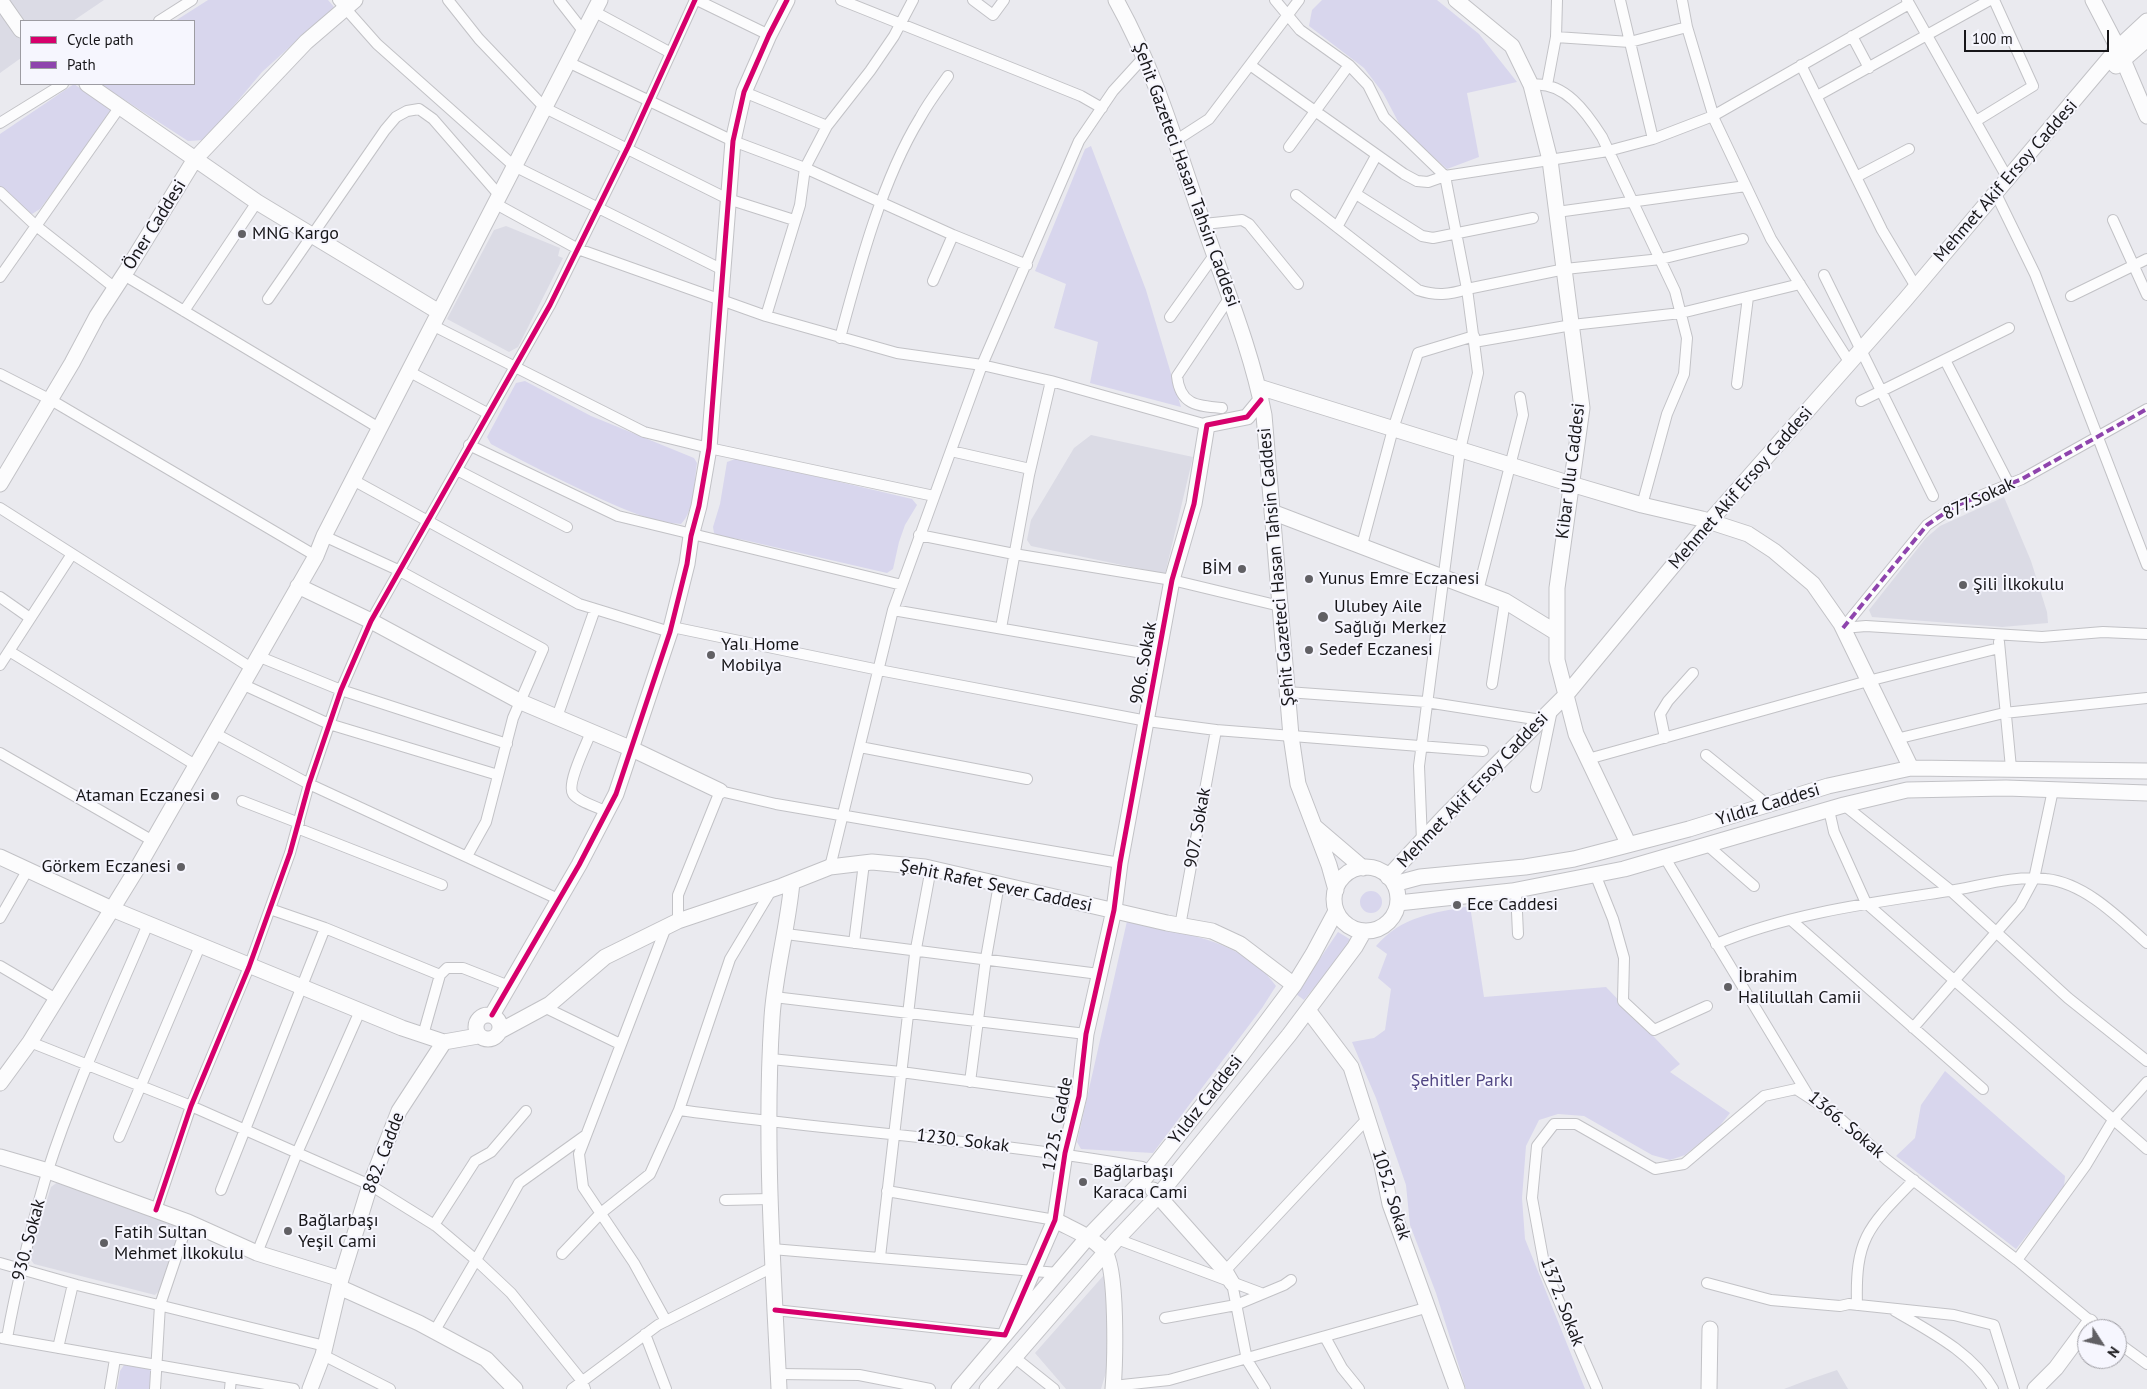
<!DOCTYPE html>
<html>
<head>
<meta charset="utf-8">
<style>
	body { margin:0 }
	#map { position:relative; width:2147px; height:1389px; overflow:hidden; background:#eaeaef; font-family:"PT Sans",sans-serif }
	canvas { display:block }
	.legend { position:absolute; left:20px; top:20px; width:175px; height:65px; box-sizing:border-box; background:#f6f6fe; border:1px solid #9d9ca2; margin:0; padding:6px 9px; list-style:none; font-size:15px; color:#171619 }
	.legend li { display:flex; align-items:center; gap:10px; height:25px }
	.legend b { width:25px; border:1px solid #9d9ca2 }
	.north { position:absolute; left:2077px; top:1319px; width:50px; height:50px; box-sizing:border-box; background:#f6f6fe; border:1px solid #9d9ca2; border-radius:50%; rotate:125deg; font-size:14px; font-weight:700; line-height:20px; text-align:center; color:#171619 }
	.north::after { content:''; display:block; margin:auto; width:18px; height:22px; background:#616064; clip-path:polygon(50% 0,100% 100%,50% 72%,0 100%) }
	.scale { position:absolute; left:1964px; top:30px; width:145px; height:22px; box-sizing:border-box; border:2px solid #171619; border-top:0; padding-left:6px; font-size:15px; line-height:18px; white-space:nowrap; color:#171619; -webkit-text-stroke:4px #f6f6fe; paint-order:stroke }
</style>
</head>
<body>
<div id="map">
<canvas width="2147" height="1389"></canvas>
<ul class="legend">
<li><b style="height:6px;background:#d6006c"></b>Cycle path</li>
<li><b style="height:6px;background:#8e44ad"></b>Path</li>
</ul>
<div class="north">N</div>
<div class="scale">100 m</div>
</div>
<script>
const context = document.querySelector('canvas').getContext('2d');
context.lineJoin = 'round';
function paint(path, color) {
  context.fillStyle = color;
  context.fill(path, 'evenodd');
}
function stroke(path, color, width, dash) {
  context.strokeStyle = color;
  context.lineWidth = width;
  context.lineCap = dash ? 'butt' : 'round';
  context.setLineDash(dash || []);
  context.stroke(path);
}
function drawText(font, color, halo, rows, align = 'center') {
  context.font = font + ' "PT Sans",sans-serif';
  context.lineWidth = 4;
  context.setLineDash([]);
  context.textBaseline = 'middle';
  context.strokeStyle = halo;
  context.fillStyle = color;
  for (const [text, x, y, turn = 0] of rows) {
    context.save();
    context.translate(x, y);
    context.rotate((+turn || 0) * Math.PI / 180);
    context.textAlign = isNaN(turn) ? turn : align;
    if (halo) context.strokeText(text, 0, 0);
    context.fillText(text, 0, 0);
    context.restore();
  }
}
const built = new Path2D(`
	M0,0H104L73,21H21V58L0,73Z
	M506,226L560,248L558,256L563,258L518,347L509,352L447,319L494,230Z
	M1091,435L1193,457L1165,574L1031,546L1027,540L1031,520L1074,448Z
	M2004,497L2031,561L2047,612L2048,623L2002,627L1872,617L1869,610L1926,538L1940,526Z
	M59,1181L176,1223L180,1229L159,1291L155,1295L34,1264L29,1257L51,1187Z
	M1104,1275L1111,1309L1109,1362L1101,1389H1066L1035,1353Z
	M1837,1370L1848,1389H1784L1805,1381Z`);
const green = new Path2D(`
	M208,0H328L334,7L262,72L205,140L188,141L100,84H194V21H175Z
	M1322,0H1437L1479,34L1517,82L1467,93L1479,157L1447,169L1402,129L1383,93L1364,68L1309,26L1312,10Z
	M74,84L112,110L111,115L40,209L32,214L26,212L0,190V134Z
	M1091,146L1146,290L1181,407L1090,383L1098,342L1054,328L1066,284L1035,271L1085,149Z
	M525,381L591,416L694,458L697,463C694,482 695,510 681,524C654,523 626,510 601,499C564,482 528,464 491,444L487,437L516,383Z
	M738,458L912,499L917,505L905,525L899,542L893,569L887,573L744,540L719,536L714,533L713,527L720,504L727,462Z
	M1360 902a11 11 0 1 1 22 0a11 11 0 1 1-22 0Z
	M1470,906L1484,997L1606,987L1680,1064L1670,1072L1730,1113L1718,1128L1685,1155L1670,1160L1652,1155L1584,1116L1558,1114L1539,1120L1526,1146L1522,1198L1525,1239L1585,1389H1466L1436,1293L1410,1225L1406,1185L1376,1098L1352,1042L1374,1038L1385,1030L1391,989L1378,978L1387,954L1376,946C1402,916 1433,913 1470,906Z
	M1127,921C1144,922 1160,927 1176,931C1215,941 1252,952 1276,986L1262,1008L1153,1153L1081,1149L1077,1142Z
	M1338,932L1353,941L1304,1000L1296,994Z
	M1945,1071L2065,1176L2064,1188L2016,1249L1896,1156L1915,1138L1921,1105Z
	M124,1365L149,1368L154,1371L152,1389H117L120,1371Z`);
const street = new Path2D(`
	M338,0L377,44L514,166L723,270
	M448,0L479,39L545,108L728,199L794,220
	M559,0L584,32
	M697,0L769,35
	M841,0L1029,75L1081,96L1102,108
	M973,0L993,15L1004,0
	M1275,0L1300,30L1349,65L1368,85L1384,117L1445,176L1467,289C1449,295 1436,296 1418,290L1296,195
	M1620,0L1653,139
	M1682,0L1687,27L1715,121L1771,239L1850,363
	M1907,0L2008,179
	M595,12L671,53
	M159,21L192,0
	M1852,36L1869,68
	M1556,37L1630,42L1687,27
	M568,62L733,141L805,168L953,235L1027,265
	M1250,65L1404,174L1417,181L1428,182L1445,176L1608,151L1653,139L1713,116L1909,4
	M1801,65L1882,230L1916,287
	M1531,85C1564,80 1587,113 1602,137L1675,291L1687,338L1684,374L1667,414L1642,505
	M1547,85L1556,37L1557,0
	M744,92L827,126
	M1817,96L1990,0
	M1976,121L2033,86L1994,0
	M0,123L63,84
	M1175,141L1209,119L1299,0
	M1289,147L1349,65
	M1856,177L1909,149
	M0,192L35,225L115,288
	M1356,194L1422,236L1433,238L1533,218
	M1996,194L2035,274L2147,565
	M496,204L578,249L766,316L897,353L982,365L1051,381L1207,425
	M1557,212L1746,186
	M2113,220L2147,295
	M1204,224L1242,220L1249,224L1298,284
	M1337,227L1376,156
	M124,275L379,428
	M1824,275L1933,496
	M0,277L119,108
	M933,281L953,235
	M2071,296L2147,259
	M268,299L385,130L396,117L407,111L419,109L433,119L500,196
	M184,311L257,202
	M766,316L800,205L805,168L827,126L870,71L894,36L913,0
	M1170,317L1215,254
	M432,325L644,432L709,448L934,496
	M840,338C859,267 882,180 920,118C928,103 938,90 948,76
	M1474,342L1467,289L1565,269L1661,259L1743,239
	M1945,360L2009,484
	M408,371L487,413
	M0,374L51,400L316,556
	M1737,384L1748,297
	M1861,401L2009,328
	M1222,408C1197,406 1180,405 1177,376L1230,297
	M469,445L618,516L902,585
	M951,451L1030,469
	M457,470L567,527
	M353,480L579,604L670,632
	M0,508L253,669
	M919,535L1014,554L1172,580L1280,606
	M324,536L398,570L543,649L513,718L486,822L467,856
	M1362,545L1393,429L1418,353L1474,336
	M1478,591L1523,415L1520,397
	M0,597L30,618
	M893,610L1160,656
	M672,627L879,670L1147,721L1216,730L1483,751
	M1001,628L1029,475L1051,381
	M1843,628L1927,525L1955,506L2022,479L2147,409
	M1843,628L1866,626L2042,637L2103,632L2147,634
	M1999,642L2011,768
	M9,651L197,766
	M260,657L341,690L507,744
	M0,665L72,554
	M1492,684L1505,601
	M244,685L329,724L498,775
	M1287,692L1426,702L1541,720
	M557,717L595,609
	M591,732C587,743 566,784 573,794C579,802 598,807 607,812
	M216,734L309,784L558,899
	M1665,738L1660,714L1668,701L1693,673
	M1896,739L2004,713L2147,698
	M860,747L1027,779
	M0,753L153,841
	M1706,755L1769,806
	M1588,759L1868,681L1999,648
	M1536,787L1552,710
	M242,801L299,823
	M1844,805L1950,890L2068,998L2147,1061
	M1829,810L1834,832L1866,903L2147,1149
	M297,828L442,885
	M1422,841L1419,766L1460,450L1478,373L1474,342L1572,325L1681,313L1800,284
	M1707,845L1754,886
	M1665,858L1808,1095
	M830,867L893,610L982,365L1079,141L1113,91L1144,57
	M1595,874L1613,919L1624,958L1623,1001L1654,1030L1707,1006
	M1516,890L1518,934
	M270,909L325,928L440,975
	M0,918L27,871
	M1791,920L1983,1089
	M678,921V895L720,791L776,804L1120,863
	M1180,926L1216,730
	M666,927L579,1154L583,1187L634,1263L666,1321
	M786,934L1099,974
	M854,943L864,863
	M1716,944C1790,913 1870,903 1949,891C1980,886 2014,875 2046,879C2085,883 2119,918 2147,943
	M0,966L56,999
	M774,997L1086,1034
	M544,1007L620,1044
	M1913,1028L2020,905L2034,879L2053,790
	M423,1035L440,975L447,968H463L509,986
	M30,1042L191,1106L370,1185L436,1226L476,1260L434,1332
	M771,1059L901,1072L1079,1096
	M970,1082L986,958L999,884
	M679,1110C833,1131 989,1140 1142,1167L1144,1179
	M119,1137L200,946
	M221,1190L325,928
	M887,1191L1055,1220
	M725,1200L770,1199
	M156,1210L191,1106L249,967L290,853L309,784L341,690L371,621L550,305L628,147L695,0
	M434,1225L475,1161L491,1152L526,1111
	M1117,1239L1261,1293
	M772,1249L1058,1273
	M257,1253L297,1153L360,1011
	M562,1254L601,1213L650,1174L679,1110L730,959L772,889
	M880,1257L915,954L931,868
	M2017,1260L2086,1165L2113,1120L2147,1082
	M0,1263L77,1285L325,1346
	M1225,1271L1367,1119
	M1232,1283L1247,1360L1265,1389
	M1707,1283L1771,1300L1840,1306L1849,1304L1954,1315L1994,1325L2014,1389
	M1857,1305C1855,1238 1868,1227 1914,1180
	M775,1310L1005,1335
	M1895,1311C1929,1331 1973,1353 1993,1389
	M1165,1318L1236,1305L1284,1285L1291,1280
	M645,1334L666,1389
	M1325,1337L1342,1368L1359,1389
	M2,1338L294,1389
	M7,1338C17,1282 31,1228 47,1173C74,1088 113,1006 148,924
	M2117,1342L2147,1364
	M58,1348L73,1284
	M323,1355L390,1389
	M1014,1357L1054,1389
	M778,1374L859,1375L930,1389
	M1113,1386L1169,1380L1429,1307
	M110,1389L115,1359
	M155,1389L160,1305L188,1222
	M230,1389L231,1378
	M572,1389L658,1325L773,1267
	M585,1389L582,1381L511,1293L476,1260L519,1183L586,1135
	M1597,1389L1545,1269L1532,1198L1537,1146L1554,1124H1576L1655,1169L1684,1164L1764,1096L1796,1089L1836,1115L1887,1160L2017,1260L2100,1329`);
const secondary = new Path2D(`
	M0,0L21,30
	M1116,0C1157,73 1179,155 1207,234C1228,294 1252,353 1264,415L1291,736L1298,784L1329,865L1336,890
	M1456,0L1512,46L1531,85L1550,160L1582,408L1557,588V660L1576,734L1628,843
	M2093,0L2118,48L2147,116
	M2116,66L2147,39
	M87,84L257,202L439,312
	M1259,387L1571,484L1642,505L1702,519L1748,534L1774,551L1813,584L1841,624L1911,768
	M0,484L72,363L97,316L127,270L195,159L306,42L355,0
	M1272,512L1505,601L1557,633
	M298,586L371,621L521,702L632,749L720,791
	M1315,827L1363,868
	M0,857L112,909L402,1028L444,1042L478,1036
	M1334 899a32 32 0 1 1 64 0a32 32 0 1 1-64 0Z
	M1388,877L1444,817L1566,695L1710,521L1905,300L2118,48L2147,21
	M1394,884L1420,877L1525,867L1574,859L1689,829L1828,786L1911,768L2147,771
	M1398,903L1512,891L1624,869L1844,805L1907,790L2006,788L2147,793
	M1308,1010L1351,1067L1381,1161L1390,1204L1457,1389
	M476 1027a12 12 0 1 1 24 0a12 12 0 1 1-24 0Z
	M492,1015L579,865L616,794L670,632L687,564L691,536L699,506L709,448L733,141L744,92L769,35L787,0
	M500,1031L550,1004L605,957L678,921L782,886L830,867L872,862L925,867L1167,923L1212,931L1240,944L1294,985
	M0,1083L30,1042L138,867L316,556L324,536L600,0
	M0,1157L48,1171L188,1222L257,1253L341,1279
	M1153,1190L1225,1271L1232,1283
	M1055,1220C1071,1229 1092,1236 1104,1251C1118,1267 1115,1365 1113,1389
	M339,1287L419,1323L486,1359L515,1389
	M1005,1335L1055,1220L1065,1153L1079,1096L1086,1034L1114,910L1120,863L1172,580L1194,504L1207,425L1247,417L1261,400
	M310,1389L323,1355L341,1279L370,1185L399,1111L444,1042
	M779,1389C773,1265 764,1141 772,1017C775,972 788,927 792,882
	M959,1389L1088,1237L1144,1179L1228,1073L1294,985L1313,954L1336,911
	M987,1389L1117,1239L1158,1196L1289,1035L1355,947L1364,931
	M1709,1389L1710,1329
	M2035,1389L2056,1368L2090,1322`);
const quiet = new Path2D(`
	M1843,628L1927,525L1955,506L2022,479L2147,409`);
const cycleway = new Path2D(`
	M492,1015L579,865L616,794L670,632L687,564L691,536L699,506L709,448L733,141L744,92L769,35L787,0
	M156,1210L191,1106L249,967L290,853L309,784L341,690L371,621L550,305L628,147L695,0
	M775,1310L1005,1335L1055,1220L1065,1153L1079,1096L1086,1034L1114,910L1120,863L1172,580L1194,504L1207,425L1247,417L1261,400`);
const markers = [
	[242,234,5,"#616064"],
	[1242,569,5,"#616064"],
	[1309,579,5,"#616064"],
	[1963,585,5,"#616064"],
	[1323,617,6,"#616064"],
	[1309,650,5,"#616064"],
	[711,655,5,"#616064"],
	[215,796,5,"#616064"],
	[181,867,5,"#616064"],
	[1457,905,5,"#616064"],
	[1728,987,5,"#616064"],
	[1083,1182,5,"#616064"],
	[288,1231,5,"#616064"],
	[104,1243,5,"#616064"]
];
const streetNames = [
	["Şehit Gazeteci Hasan Tahsin Caddesi",1186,175,70],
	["Mehmet Akif Ersoy Caddesi",2006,181,-49],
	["Öner Caddesi",155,225,-58],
	["Kibar Ulu Caddesi",1571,471,-83],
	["Mehmet Akif Ersoy Caddesi",1741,488,-49],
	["877.Sokak",1979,499,-25],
	["Şehit Gazeteci Hasan Tahsin Caddesi",1277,567,-95],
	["906. Sokak",1144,663,-80],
	["Mehmet Akif Ersoy Caddesi",1473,790,-46],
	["Yıldız Caddesi",1768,805,-17],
	["907. Sokak",1198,828,-80],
	["Şehit Rafet Sever Caddesi",996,886,12],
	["Yıldız Caddesi",1206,1100,-52],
	["1225. Cadde",1058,1124,-79],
	["1366. Sokak",1846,1125,40],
	["1230. Sokak",963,1141,7],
	["882. Cadde",384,1153,-69],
	["1052. Sokak",1391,1195,73],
	["930. Sokak",29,1240,-75],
	["1372. Sokak",1562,1302,69]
];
const poiNames = [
	["MNG Kargo",252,234],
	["BİM",1232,569,"right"],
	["Yunus Emre Eczanesi",1319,579],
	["Şili İlkokulu",1973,585],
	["Ulubey Aile",1334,607],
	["Sağlığı Merkez",1334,628],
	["Yalı Home",721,645],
	["Mobilya",721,666],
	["Sedef Eczanesi",1319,650],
	["Ataman Eczanesi",205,796,"right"],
	["Görkem Eczanesi",171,867,"right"],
	["Ece Caddesi",1467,905],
	["İbrahim",1738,977],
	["Halilullah Camii",1738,998],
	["Bağlarbaşı",1093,1172],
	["Karaca Cami",1093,1193],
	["Bağlarbaşı",298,1221],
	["Yeşil Cami",298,1242],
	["Fatih Sultan",114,1233],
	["Mehmet İlkokulu",114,1254]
];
const parkNames = [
	["Şehitler Parkı",1462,1081]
];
paint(built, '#dbdbe5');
paint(green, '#d8d6ed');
stroke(street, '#c2c2c6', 12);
stroke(secondary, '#c2c2c6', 17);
stroke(street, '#fcfcfd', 10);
stroke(secondary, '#fcfcfd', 15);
stroke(quiet, '#8e44ad', 4, [8, 4]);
stroke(cycleway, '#d6006c', 5);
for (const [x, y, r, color] of markers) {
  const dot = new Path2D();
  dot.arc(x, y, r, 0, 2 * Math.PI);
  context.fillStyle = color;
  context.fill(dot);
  stroke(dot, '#f6f6fe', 2);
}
drawText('18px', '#171619', '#f6f6fe', streetNames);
drawText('18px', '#171619', '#f6f6fe', poiNames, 'left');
drawText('18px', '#504583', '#f6f6fe', parkNames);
</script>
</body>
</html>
